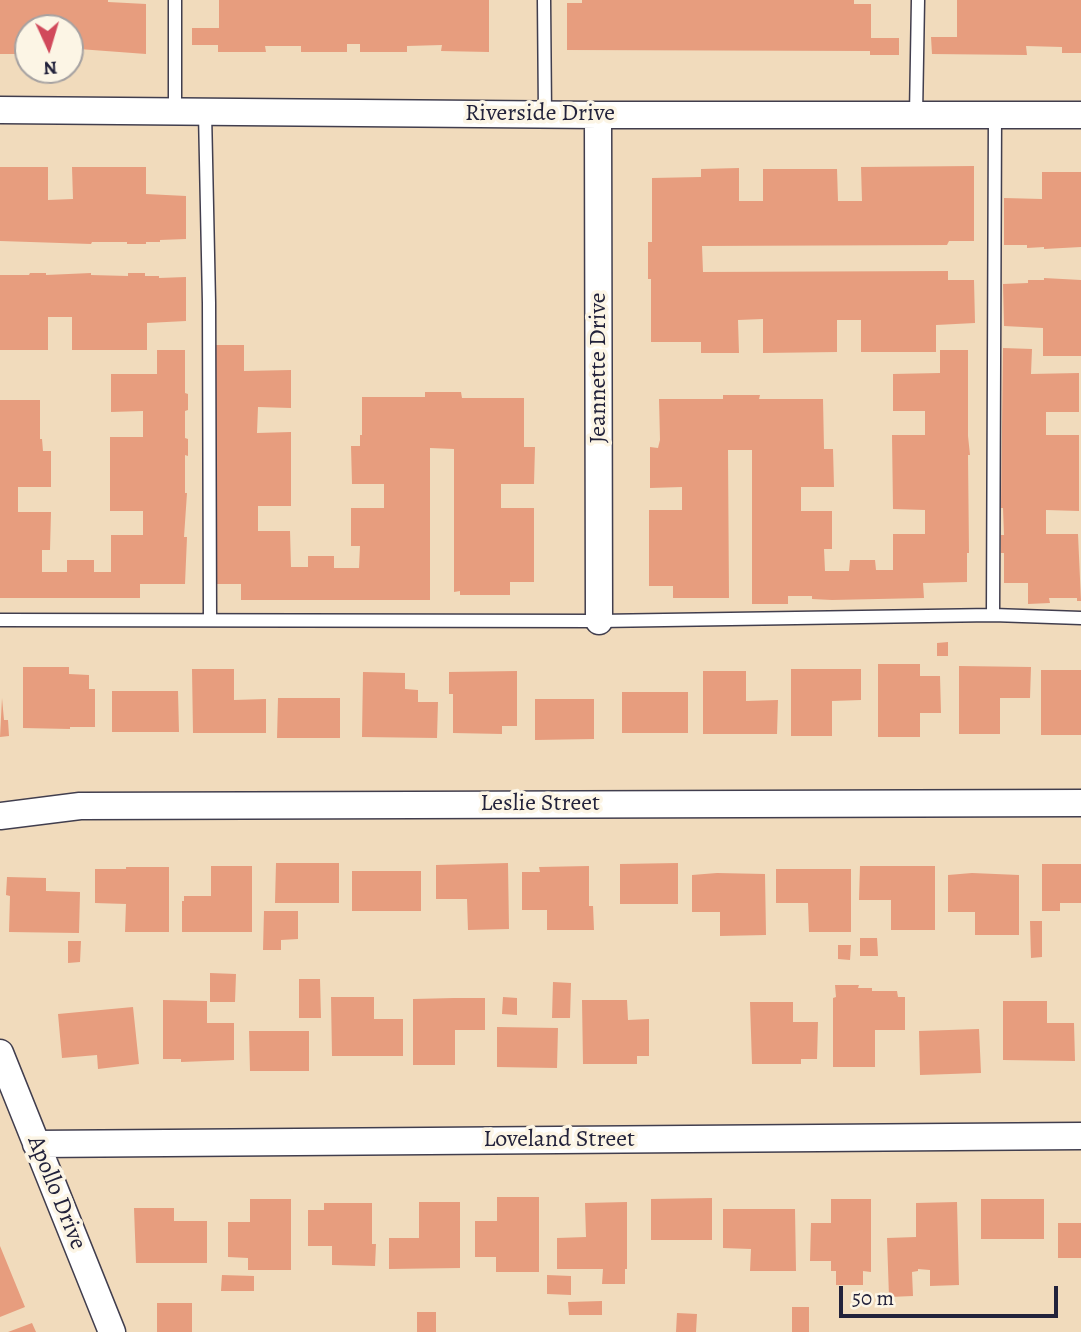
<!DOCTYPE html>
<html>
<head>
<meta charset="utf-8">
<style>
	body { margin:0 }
	#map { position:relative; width:1081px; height:1332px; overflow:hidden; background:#f1dbbc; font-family:Alegreya,serif }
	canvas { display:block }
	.north { position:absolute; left:14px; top:14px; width:70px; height:70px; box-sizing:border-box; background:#fcf5e5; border:2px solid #a5a1a1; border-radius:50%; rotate:176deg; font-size:19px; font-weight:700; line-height:28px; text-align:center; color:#22223b }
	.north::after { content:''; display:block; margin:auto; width:24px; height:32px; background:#d1495b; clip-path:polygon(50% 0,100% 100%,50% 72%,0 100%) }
	.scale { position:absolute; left:839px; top:1286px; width:219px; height:32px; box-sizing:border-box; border:4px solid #22223b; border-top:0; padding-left:9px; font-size:21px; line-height:24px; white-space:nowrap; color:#22223b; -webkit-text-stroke:5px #fcf5e5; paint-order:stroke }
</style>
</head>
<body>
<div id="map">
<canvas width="1081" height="1332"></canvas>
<div class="north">N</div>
<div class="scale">50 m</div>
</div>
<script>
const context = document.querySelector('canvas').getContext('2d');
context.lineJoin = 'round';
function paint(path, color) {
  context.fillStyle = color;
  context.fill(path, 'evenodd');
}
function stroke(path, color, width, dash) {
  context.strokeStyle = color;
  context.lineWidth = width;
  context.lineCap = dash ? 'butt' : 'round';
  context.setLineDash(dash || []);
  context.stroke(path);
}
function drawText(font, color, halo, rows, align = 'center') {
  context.font = font + ' Alegreya,serif';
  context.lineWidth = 7;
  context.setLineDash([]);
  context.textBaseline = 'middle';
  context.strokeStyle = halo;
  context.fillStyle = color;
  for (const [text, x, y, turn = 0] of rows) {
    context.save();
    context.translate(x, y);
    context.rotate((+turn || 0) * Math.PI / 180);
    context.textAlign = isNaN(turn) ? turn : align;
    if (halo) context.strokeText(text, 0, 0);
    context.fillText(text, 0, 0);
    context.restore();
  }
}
const building = new Path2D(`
	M0,0H108V2L146,4V54L79,49V54H70V28H28V54H0Z
	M219,0H489V52L441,51L442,45L407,46V52H360V44H347V52H301V46H265L266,52H218V45H192V28H219Z
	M582,0H854V4H871V38H899V55H870V51L567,50V3H582Z
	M957,0H1081V53H1062V47L1026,46L1027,55L932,54L931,37H957Z
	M974,166V241H949L947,245L702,246L703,272L948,271V280H974L975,323L936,325V352H861V320H837V352L763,353V319L738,320L739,353H701V342H651V279H648V242H652V178L701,177V169L739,168V201H763V169H837L838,201H862L861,167Z
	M0,167H48V200L73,199L72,167H146V194L186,196V239L160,240V242H146V244H127V242H92L91,244L0,241Z
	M1042,172H1081V247L1044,249V247L1027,248V245H1004V198L1042,199Z
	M30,273H46V275L91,273V275L128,276V273H145V276H159V278L186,277V321L147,323V350H72V317H48V350H0V275H29Z
	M1044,278L1081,280V356H1043V328L1004,326L1003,284L1028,283V280H1044Z
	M211,345H244V371L291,370V408L258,407L257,433L291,432V506H258V531H290L291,567H308V556H334V568H359L360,546H351V508H384V484H352L351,446H360V435H362V397H425V392H461L462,398H524V447H535L534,484H501V508H534V582H510V595H460V591L454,592V449L430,448V600H241V584H211Z
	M1003,348L1032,349L1031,374L1079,373V412H1046V435H1079V511L1046,510V534H1078L1081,601H1077V598H1049L1050,603L1028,604V583H1004V553H1001V535H1004L1003,508H1001Z
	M157,350H185V393L188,394V410L185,411V438L188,439V456L185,455V493H187L184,537H187L185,584H140V598H0V400H40V439H42L43,451H51V487H18V512H51L50,550H42V572H67V560H94V572H111V535H143V511H110V437H143V411L111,412V374H157Z
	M940,350H968V436L970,455H968L969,553H967V582L923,583L924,598L832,600L812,599V596H788V604H752V450H728L729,598H673V586H649V510H682V487L650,488V447L658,448L660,440L659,399H723V395H760L759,399H823L824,449H833L834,487H801V511H832V549H824L825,571H849L850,560H875L876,570H893V534H925V510L893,509L892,435H925V411H893V374L940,373Z
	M948,642V656H937V643Z
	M878,664H920V676H940L941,713H920V737H878Z
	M959,666L1031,667L1030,698H1000V734H959Z
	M23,667H69V674L89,675V689H95V727H70V729L23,728Z
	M192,669H234V700L266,699V733H193Z
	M791,669H861V700L832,701V736H791Z
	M1041,670H1081V735H1041Z
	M517,671V726H502V734L453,733V694H449V672Z
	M703,671H746V701L778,700L777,734H703Z
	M363,672L405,673V689L418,690V702H438L437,738L362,737Z
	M112,691H178L179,732H112Z
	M622,692H688V733H622Z
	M2,698L4,720H8L9,736L0,737Z
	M278,698H340V738H277Z
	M535,699H594V739L535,740Z
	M276,863H339V903H275Z
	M508,863L509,929L468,930L467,899H436V865Z
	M678,863V904H620V864Z
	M1042,864H1081V903H1060V911H1042Z
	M211,866H252V932H182V901H184V896H211Z
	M589,866V906H593L594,930H547V910H522V872H540L539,867Z
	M860,866H935V930H891V900H859Z
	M126,867H169V932H125L126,904L95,903V869H126Z
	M776,869H851V932H809L808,903H776Z
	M352,871H421V911H352Z
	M717,873L765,874L766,935L720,936V912H692V875Z
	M972,873L1019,875V935H975V912H948V875Z
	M7,877L46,878V891L80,892L79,933L9,932L10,896L6,895Z
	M264,911H298V939L281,940V950H263Z
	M1030,921H1042V957L1031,958Z
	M860,938H877L878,956H860Z
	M68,941H81L80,962L68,963Z
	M838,945H851L850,960L838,959Z
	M210,973L236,974L235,1002H210Z
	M299,979H320L321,1018H299Z
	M553,982L571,983L570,1018H552Z
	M835,985H859L858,988H872V991H897L898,997H905V1030H875V1067H833V998L836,997Z
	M331,997H374V1019H403V1056H332Z
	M503,997L517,998V1015L502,1014Z
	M454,998H485V1030H455V1065H413V999Z
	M163,1000L207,1001V1023H234V1060L181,1062V1059H163Z
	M582,1000H627L628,1020L649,1019V1056H637V1064H583Z
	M1003,1001H1047V1023H1074L1075,1061L1003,1060Z
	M750,1002H793V1022H818L817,1059H801V1064H752Z
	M133,1007L139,1064L98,1069L97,1055L62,1058L58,1014Z
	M497,1027L558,1028L557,1068L497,1067Z
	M979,1029L981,1073L920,1075L919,1031Z
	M249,1031H309V1071H250Z
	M497,1197H539V1272H496V1257H475V1221H497Z
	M712,1198V1240H651V1199Z
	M250,1199H291V1270H248V1258L228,1257V1222H250Z
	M831,1199H871V1272L863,1271V1285H836V1271H831V1261H810L811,1223H831Z
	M981,1199H1044V1239H981Z
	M419,1202H460V1268L389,1269V1238H419Z
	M627,1202V1269H625V1284H602L603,1269H557V1238L586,1237L585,1203Z
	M957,1202L959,1285L930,1286V1270L918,1269V1271L912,1272L913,1296L889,1297L887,1238L916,1237V1203Z
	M324,1203H372V1244H376L375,1266L332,1265V1246H308V1210H324Z
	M134,1208H174V1221H207V1263H136Z
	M723,1209H795L796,1271H750L751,1249L723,1248Z
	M1058,1223H1081V1258H1058Z
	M0,1246L25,1307L0,1317Z
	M222,1275L254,1276V1291H221Z
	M547,1275L571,1276V1295L547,1294Z
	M602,1301V1315H569L568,1302Z
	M157,1303H192V1332H157Z
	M792,1307H809V1332H792Z
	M417,1312H436V1332H417Z
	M677,1313L697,1314L696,1332H676Z
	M32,1323L36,1332H8Z`);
const service = new Path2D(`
	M544,0L545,114
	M175,111V0
	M205,112L209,303L210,619
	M916,115L918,0
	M993,615L1081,618
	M0,620L599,621L993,615L995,115`);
const minor = new Path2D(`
	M0,110L598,115H1081
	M598,115L599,621
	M0,816L80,806L1081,803
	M0,1053L112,1332
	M36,1144L1081,1136`);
const streetNames = [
	["Riverside Drive",540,114],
	["Jeannette Drive",599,368,-90],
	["Leslie Street",540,804],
	["Loveland Street",559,1140],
	["Apollo Drive",56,1193,68]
];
paint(building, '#e79d7e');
stroke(service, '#413e4e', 15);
stroke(minor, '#413e4e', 29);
stroke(service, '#fff', 12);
stroke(minor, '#fff', 26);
drawText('24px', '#22223b', '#fcf5e5', streetNames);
</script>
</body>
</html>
